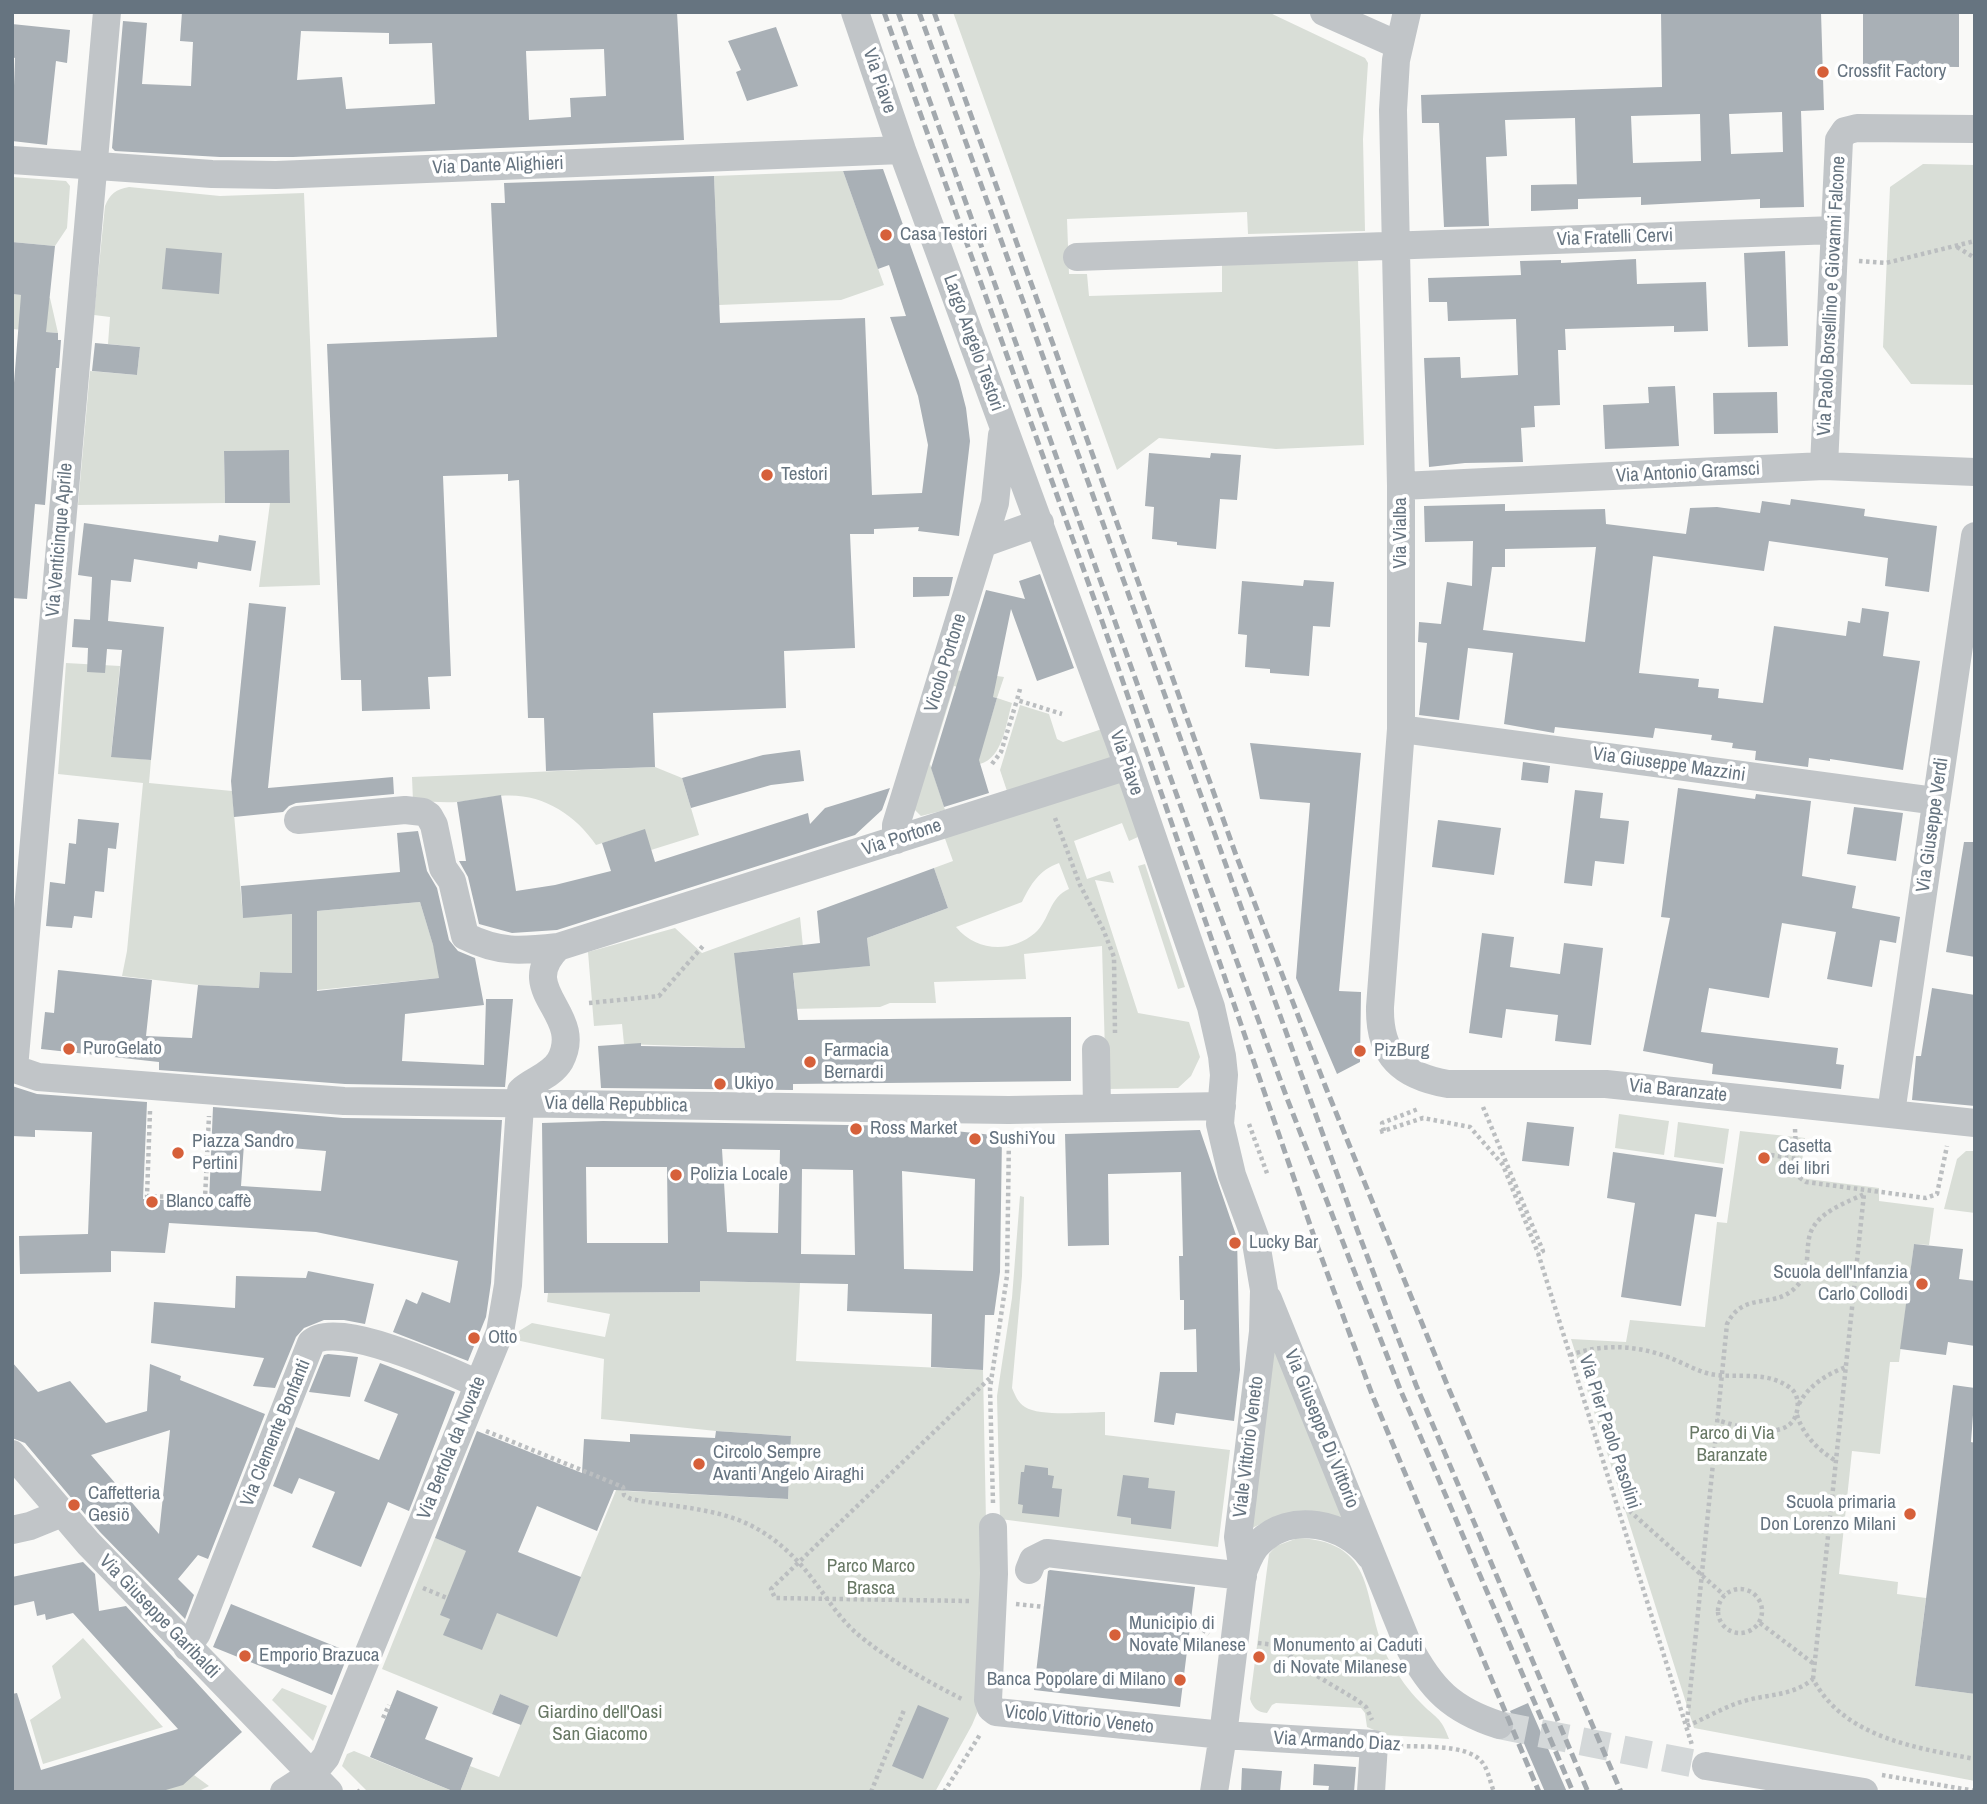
<!DOCTYPE html>
<html>
<head>
<meta charset="utf-8">
<style>
	body { margin:0 }
	#map { position:relative; width:1987px; height:1804px; overflow:hidden; background:#f9f9f7; font-family:"Archivo Narrow",sans-serif }
	canvas { display:block }
	.frame { position:absolute; inset:0; border:14px solid #667480; pointer-events:none }
</style>
</head>
<body>
<div id="map">
<canvas width="1987" height="1804"></canvas>
<div class="frame"></div>
</div>
<script>
const context = document.querySelector('canvas').getContext('2d');
context.lineJoin = 'round';
function paint(path, color) {
  context.fillStyle = color;
  context.fill(path, 'evenodd');
}
function stroke(path, color, width, dash) {
  context.strokeStyle = color;
  context.lineWidth = width;
  context.lineCap = dash ? 'butt' : 'round';
  context.setLineDash(dash || []);
  context.stroke(path);
}
function drawText(font, color, halo, rows, align = 'center') {
  context.font = font + ' "Archivo Narrow",sans-serif';
  context.lineWidth = 7;
  context.setLineDash([]);
  context.textBaseline = 'middle';
  context.strokeStyle = halo;
  context.fillStyle = color;
  for (const [text, x, y, turn = 0] of rows) {
    context.save();
    context.translate(x, y);
    context.rotate((+turn || 0) * Math.PI / 180);
    context.textAlign = isNaN(turn) ? turn : align;
    if (halo) context.strokeText(text, 0, 0);
    context.fillText(text, 0, 0);
    context.restore();
  }
}
const green = new Path2D(`
	M953,12H1268L1365,58L1368,63L1363,139L1365,231L1248,234L1247,212L1067,219L1069,274H1087L1089,296L1222,292V264L1358,260L1364,445L1276,449L1159,438L1117,470Z
	M1923,164L1975,165V385L1911,384L1883,347L1890,187Z
	M843,171L884,285L841,300L719,305L714,176Z
	M12,177L66,181L70,186L67,228L55,246L12,242Z
	M129,187L220,196L304,193L320,585L259,587L270,503L290,502L289,450L224,451L225,503L78,505L90,371L137,375L140,347L108,344L110,317L94,315L105,206C110,194 116,189 129,187Z
	M12,294L50,298L58,333L12,329Z
	M66,663L120,666L111,756L151,760L149,783L232,791L243,917L292,914V973L260,972L259,988L198,985L122,976L127,951L143,783L58,774Z
	M955,670L1004,677L997,698L1012,703C1006,723 1003,758 980,764L978,760L997,698L954,686L930,764L945,810L921,816L914,809Z
	M1020,705L1049,714L1057,739L1063,742L1108,727L1117,757L1009,797L1000,770Z
	M655,767L682,778L699,835L651,850L644,830L596,845C574,813 540,792 500,796C485,797 471,801 457,802C442,803 428,801 413,801L412,777Z
	M1117,782L1124,785L1138,837L1129,841L1122,823L1074,841L1087,879L1110,871L1114,883L1095,880L1138,1013L1189,1022L1200,1057L1191,1076L1178,1088L1106,1089L1102,946L1024,954L1026,979L934,982L936,1003H890L880,1007L791,1009L795,990L790,946L735,953L745,1048L624,1044L622,1024L594,1026L588,952L675,928L702,953L800,917L803,947L822,970L869,966L867,938L948,908L934,868L953,861L943,833ZM1059,863L1069,889C1049,897 1050,920 1035,933C1010,954 976,951 956,927L1022,902C1031,884 1039,870 1059,863Z
	M1145,864L1185,987L1178,989L1138,866Z
	M420,902L438,961L439,978L317,990V911Z
	M1619,1114L1669,1121L1664,1155L1615,1148Z
	M1678,1122L1729,1129L1724,1164L1674,1157Z
	M1740,1131L1805,1138L1800,1178L1879,1188V1201L1934,1208L1929,1245L1914,1244L1899,1362H1890L1880,1454L1852,1451L1839,1574L1898,1582L1897,1594L1926,1598L1915,1686L1975,1694V1781L1694,1728L1571,1339L1626,1342L1630,1320L1705,1327L1717,1222L1727,1223Z
	M1966,1151H1975V1213L1944,1209L1957,1159Z
	M1020,1196L1024,1197L1022,1276L1012,1388C1015,1395 1018,1403 1025,1407C1040,1417 1086,1412 1105,1412V1435L1230,1450L1218,1547L1000,1519L997,1396L1012,1298Z
	M700,1281L800,1283L796,1361L983,1370L987,1573L980,1706L972,1725L935,1792H460L470,1766L499,1777L528,1706L500,1694L492,1714L382,1669L435,1538L545,1583L556,1636L617,1488L627,1491L788,1499L791,1436L716,1431L601,1419L604,1359L516,1340L519,1331L532,1323L605,1337L610,1314L547,1302L548,1293L700,1292Z
	M1271,1329L1349,1521L1281,1515L1252,1528Z
	M1298,1538C1384,1542 1359,1609 1391,1663C1399,1677 1409,1691 1420,1702C1435,1718 1441,1716 1449,1739L1386,1735L1367,1727L1365,1713L1361,1708L1276,1703L1272,1705L1267,1713C1257,1712 1253,1708 1250,1699L1269,1554L1276,1546Z
	M83,1638L163,1727L43,1764L30,1720L61,1698L52,1666Z
	M282,1688L327,1706L313,1741L272,1700Z
	M354,1751L455,1792H368L342,1766L347,1754Z
	M194,1775L209,1786L197,1792H159Z`);
const building = new Path2D(`
	M182,12H677L684,140L293,157H220L115,151L112,148L123,21L147,23L142,84L191,86L193,42L180,41ZM301,31L389,33V44L432,43L435,104L346,109L342,77L297,80ZM604,49L606,96L570,98L571,117L529,120L526,51Z
	M1661,12H1821L1824,110L1801,111L1804,207L1760,208V199L1641,205V197L1578,199V209L1531,211V185L1577,184V187L1575,118L1505,120L1507,156L1486,157L1489,226L1444,227L1439,123H1422L1421,95L1662,87ZM1782,112L1783,152L1731,154L1729,114ZM1700,114L1701,161L1633,163L1631,116Z
	M1863,12H1959V67L1863,66Z
	M12,24L70,30L67,63L56,61L47,145L12,141L15,58L12,57Z
	M776,27L798,86L747,101L736,72L741,70L728,41Z
	M883,169L959,381L966,408L970,441L959,536L918,531L919,527L874,529V534H850L855,648L784,651L786,708L653,713L655,767L546,771L544,718H528L519,480L508,481V474L443,476L451,676L428,677L430,709L362,711L361,680H341L327,344L497,337L491,203H505L504,183L714,176L720,323L865,318L872,495L922,493L928,445L918,396L890,317L906,316L889,265L878,269L843,171Z
	M12,242L55,246L46,332L58,333V340H61L59,368H56L45,505L35,504L27,599L12,598V408L21,295L12,294Z
	M166,248L222,253L219,294L162,289Z
	M1785,251L1788,346L1748,347L1744,253Z
	M1636,259L1637,284L1706,282L1708,331L1674,332V326L1565,329L1566,350H1558L1560,405L1534,406L1535,427L1521,428L1523,462L1465,463L1429,467L1424,358L1460,357L1461,378L1518,375L1516,319L1448,321L1447,302H1429L1428,278L1521,275L1520,261L1561,260V263Z
	M95,343L140,347L137,375L92,371Z
	M1675,386L1679,446L1605,449L1603,405L1649,403L1648,387Z
	M1777,392L1778,433L1714,434L1713,393Z
	M289,450L290,503H225L224,451Z
	M1149,453L1210,458L1211,453L1241,455L1237,500L1220,499L1216,549L1177,545V542L1152,539L1154,507L1145,506Z
	M1791,499L1865,509L1864,516L1937,526L1929,592L1885,586L1888,558L1769,541L1764,571L1653,556L1639,673L1699,679L1698,687L1719,689L1718,698L1763,703L1774,626L1846,636L1848,621L1860,623L1862,608L1889,612L1883,656L1920,661L1903,770L1830,759V761L1809,758L1808,767L1755,760L1756,751L1732,748L1733,743L1711,740L1712,735L1655,728L1653,738L1555,727L1554,733L1504,724L1513,653L1468,648L1459,720L1419,715L1427,643L1418,642L1419,622L1441,624L1447,582L1472,586L1473,541L1425,542L1424,506L1505,504V511L1605,509L1606,524L1686,534L1690,508L1717,507L1760,513L1762,501L1790,505ZM1596,547L1585,642L1483,630L1492,567H1505V549Z
	M84,523L218,542L219,535L256,541L251,571L198,562L197,569L134,559L131,582L111,580L108,621L164,627L151,760L111,757L122,650L107,649L105,673L87,672L88,648L72,647L74,619L90,620L92,577L78,575Z
	M1040,574L1074,668L1037,681L1011,609L993,697L997,698L979,760L989,793L944,807L931,768L986,590L1025,599L1019,581Z
	M913,577H953L949,596L913,597Z
	M1304,580L1334,582L1330,627L1313,626L1309,676L1270,673V669L1245,667L1247,635L1238,634L1242,581L1303,586Z
	M249,603L286,607L268,788L393,777L394,794L296,803L289,806L283,812L234,817L231,781Z
	M1250,743L1361,753L1339,991L1361,992L1360,1062L1337,1074L1296,978L1310,803L1260,799Z
	M800,750L804,781L771,785L691,808L682,778L763,755Z
	M1523,762L1550,766L1548,783L1521,780Z
	M890,788L882,810L855,835L557,930L512,933L479,924L468,877L459,861H466L457,802L501,795L516,891L555,885L611,871L602,843L645,829L655,862L808,813L810,824L825,808Z
	M1678,788L1755,799L1756,794L1811,801L1802,876L1856,886L1852,908L1900,917L1896,943L1880,940L1872,987L1827,979L1836,932L1782,923L1769,998L1709,988L1701,1032L1838,1048L1836,1064L1844,1065L1841,1089L1712,1074L1713,1064L1643,1051L1670,918L1661,917Z
	M1575,790L1603,793L1600,818L1629,821L1624,864L1595,861L1592,886L1564,883Z
	M1854,807L1903,813L1896,861L1847,854Z
	M78,819L119,823L116,849L108,848L104,892L95,891L92,918L74,916L72,928L46,926L50,882L65,884L69,843L76,844Z
	M1438,820L1501,828L1494,875L1432,867Z
	M418,831L427,871L437,888L449,940L458,951L475,958L484,1005L405,1014L402,1061L484,1065L486,999H513L505,1087L345,1084L159,1070V1062L41,1049L45,1012L54,1013L58,970L152,980L146,1036L192,1038L198,985L259,988L260,972L292,973V914L243,918L241,886L400,872L397,833ZM420,902L433,945L439,978L317,991V911Z
	M1964,842H1975V957L1946,952Z
	M934,868L948,908L867,938L870,966L793,973L798,1020L1071,1017V1081L793,1084V1090L601,1088L598,1046L641,1043V1046L745,1048L734,953L820,943L817,911Z
	M1482,933L1514,937L1510,967L1560,974L1564,943L1603,948L1591,1045L1555,1041L1558,1015L1506,1009L1502,1038L1469,1033Z
	M1932,988L1975,995V1106L1912,1100L1916,1056H1921Z
	M12,1086L37,1094L147,1102L143,1199L209,1202L213,1107L343,1118L502,1120L491,1283L486,1317L468,1361L393,1332L406,1299L417,1304L422,1292L450,1303L458,1261L316,1232L169,1223L165,1253L111,1251V1272L20,1274L19,1236L88,1234L92,1132L35,1130V1137L12,1136ZM244,1144L326,1151L321,1191L241,1186Z
	M603,1121L908,1126L1002,1136L1000,1272L994,1315H985L983,1370L931,1367L932,1314L847,1311L848,1284L700,1281V1292L544,1293L542,1123ZM722,1149L780,1150L778,1233L727,1232ZM586,1167H667L668,1243H587ZM802,1169L853,1170L855,1255L801,1254ZM902,1171L975,1179L973,1271L904,1269Z
	M1527,1122L1574,1127L1569,1166L1522,1161Z
	M1200,1130L1237,1238L1240,1370L1234,1421L1176,1413L1174,1425L1154,1422L1160,1372H1197L1196,1329L1184,1330V1300H1180L1179,1256H1183L1181,1172L1108,1174L1109,1245L1068,1246L1065,1134Z
	M1613,1152L1723,1168L1716,1217L1695,1214L1681,1306L1621,1297L1635,1203L1607,1198Z
	M1914,1244L1963,1249L1959,1279L1975,1281V1346L1948,1342L1946,1355L1900,1349Z
	M308,1271L374,1284L365,1324L344,1320H324L304,1328L296,1337L275,1388L253,1386L264,1358L151,1343L154,1302L235,1308L236,1276L306,1278Z
	M328,1354L358,1357L350,1397L309,1392L324,1355Z
	M12,1362L38,1392L70,1381L106,1423L147,1411L150,1364L181,1376L180,1380L265,1414L208,1559L198,1555L178,1579L194,1595L185,1619L100,1532L25,1443L12,1438ZM170,1430L159,1534L91,1455Z
	M380,1363L455,1392L409,1511L388,1502L361,1567L312,1547L335,1492L299,1478L292,1494L273,1486L296,1427L379,1460L398,1414L364,1401Z
	M1953,1385L1975,1388L1971,1442L1975,1443V1694L1915,1686Z
	M477,1431L582,1473L584,1439L630,1442V1434L715,1438L716,1431L791,1436L788,1499L614,1490L597,1531L537,1506L518,1552L581,1577L557,1637L497,1613L482,1650L443,1635L450,1619L440,1615L466,1551L435,1538Z
	M1025,1465L1048,1468V1475L1054,1476L1052,1488L1062,1489L1059,1517L1022,1513L1023,1505L1018,1504L1021,1472H1024Z
	M1123,1475L1149,1478L1148,1488L1175,1491L1171,1529L1131,1524V1518L1117,1516Z
	M83,1562L95,1574L99,1611L126,1606L242,1732L183,1785L159,1792H12V1694L17,1693L41,1770L178,1729L73,1613L46,1620L45,1614L37,1616L34,1601L12,1606V1577Z
	M1050,1570L1195,1587L1180,1707L1034,1690L1048,1571Z
	M231,1604L349,1652L332,1695L213,1647Z
	M397,1690L438,1707L425,1739L473,1758L460,1792H455L370,1757Z
	M500,1694L529,1706L521,1725L492,1714Z
	M1528,1703L1567,1792H1545L1510,1711Z
	M918,1705L949,1718L923,1779L892,1766Z
	M1314,1764L1356,1767L1354,1792H1328L1329,1786L1313,1785Z
	M1242,1768L1282,1771L1280,1792H1241Z`);
const minorTunnel = new Path2D(`
	M1499,1725L1706,1766`);
const path = new Path2D(`
	M1957,247L1975,258
	M1859,261L1886,263L1975,241
	M1020,689L1017,700L1062,714
	M992,764L1001,752L1017,700
	M1055,818L1080,885L1103,929L1114,957L1115,1033
	M589,1003L659,996L703,946
	M1483,1107L1543,1251L1538,1253
	M150,1111L147,1196L205,1198L209,1116
	M1249,1124L1268,1176
	M1795,1129L1797,1170L1800,1178L1806,1182L1926,1198L1937,1194L1947,1146
	M1384,1131L1382,1123L1418,1109
	M1380,1132L1423,1118L1470,1127L1503,1165L1538,1253L1692,1745
	M1764,1154L1797,1159
	M1570,1355C1600,1344 1635,1345 1665,1356C1680,1361 1694,1370 1710,1374C1736,1379 1765,1370 1789,1387C1797,1392 1799,1402 1797,1411C1790,1445 1738,1426 1717,1420
	M1799,1404C1808,1386 1827,1374 1846,1367
	M1797,1415C1803,1435 1818,1450 1836,1461
	M486,1431L623,1487L624,1495L631,1499C670,1507 713,1507 750,1525C776,1538 797,1558 814,1581C827,1598 838,1616 854,1631C882,1656 928,1682 962,1699
	M993,1503L990,1388L1007,1276L1009,1135
	M1624,1506L1724,1595
	M423,1588L447,1598
	M1718 1611a22 22 0 1 1 44 0a22 22 0 1 1-44 0Z
	M969,1601L775,1598L771,1589L991,1377
	M1016,1604L1044,1607
	M1760,1623L1814,1664
	M1190,1626L1199,1627L1209,1634
	M1258,1643L1276,1645L1287,1653L1302,1667L1357,1700L1366,1707L1372,1720
	M1813,1679L1864,1194
	M383,1718L389,1705
	M1687,1722L1727,1324C1744,1290 1774,1310 1796,1287C1814,1269 1802,1243 1814,1226C1824,1210 1848,1202 1864,1194
	M1687,1726C1706,1718 1724,1707 1744,1701C1768,1694 1793,1696 1813,1679C1844,1738 1917,1748 1975,1759
	M1400,1746C1421,1747 1466,1744 1481,1761C1488,1768 1490,1782 1494,1792
	M1882,1775L1975,1791
	M358,1792L360,1790
	M871,1792L904,1710
	M944,1792L981,1733`);
const minor = new Path2D(`
	M855,12L902,150L1128,766L1211,1007L1222,1056L1224,1075L1220,1124L1232,1175L1255,1237L1264,1290L1263,1332L1238,1537L1243,1572L1223,1735L1214,1792
	M1324,12L1398,45
	M1407,12L1396,60L1393,110L1401,486V729L1380,1007C1379,1056 1402,1076 1448,1084H1606L1975,1123
	M12,160L212,174L276,175L902,150
	M1077,257L1835,230
	M1824,466L1839,140L1845,131L1857,128L1975,129
	M1401,486L1824,466L1975,472
	M984,543L1040,523
	M1401,729L1936,801
	M298,820L405,810L423,812L429,816L434,825L443,868L452,881L465,936C499,953 521,951 558,947
	M896,840V825L995,503L1002,435
	M1096,1049L1097,1108
	M12,1068L38,1077L344,1101L1009,1110L1222,1106
	M14,1068L107,12
	M1891,1113L1975,536
	M1268,1299L1408,1645C1431,1689 1452,1710 1499,1725
	M12,1454L88,1543L329,1792
	M993,1527L994,1574L988,1700L991,1708L996,1712L1223,1735L1374,1744L1371,1792
	M12,1530L30,1526L62,1513
	M1029,1570L1033,1560L1047,1553L1243,1576
	M1243,1572C1247,1562 1251,1550 1259,1543C1290,1511 1346,1523 1370,1556
	M187,1647L197,1633L311,1343C335,1318 450,1371 478,1384
	M1706,1766L1864,1792
	M284,1792L312,1774L326,1757L500,1332L508,1285L521,1091C533,1080 551,1076 560,1061C586,1013 513,991 558,947L1128,766`);
const rail = new Path2D(`
	M884,12L1102,621L1318,1248L1373,1397L1539,1792
	M898,12L1202,866L1288,1101L1400,1389L1573,1792
	M919,12L1358,1232L1416,1385L1588,1792
	M934,12L1236,855L1326,1088L1448,1387L1621,1792`);
const markers = [
	[1823,72,7,"#d6603a"],
	[886,235,7,"#d6603a"],
	[767,475,7,"#d6603a"],
	[69,1049,7,"#d6603a"],
	[1360,1051,7,"#d6603a"],
	[810,1062,7,"#d6603a"],
	[720,1084,7,"#d6603a"],
	[856,1129,7,"#d6603a"],
	[975,1139,7,"#d6603a"],
	[178,1153,7,"#d6603a"],
	[1764,1158,7,"#d6603a"],
	[676,1175,7,"#d6603a"],
	[152,1202,7,"#d6603a"],
	[1235,1243,7,"#d6603a"],
	[1922,1284,7,"#d6603a"],
	[474,1338,7,"#d6603a"],
	[699,1464,7,"#d6603a"],
	[74,1505,7,"#d6603a"],
	[1910,1514,7,"#d6603a"],
	[1115,1635,7,"#d6603a"],
	[245,1656,7,"#d6603a"],
	[1259,1657,7,"#d6603a"],
	[1180,1680,7,"#d6603a"]
];
const poiNames = [
	["Crossfit Factory",1837,72],
	["Casa Testori",900,235],
	["Testori",781,475],
	["PuroGelato",83,1049],
	["Farmacia",824,1051],
	["Bernardi",824,1073],
	["PizBurg",1374,1051],
	["Ukiyo",734,1084],
	["Ross Market",870,1129],
	["SushiYou",989,1139],
	["Piazza Sandro",192,1142],
	["Pertini",192,1164],
	["Casetta",1778,1147],
	["dei libri",1778,1169],
	["Polizia Locale",690,1175],
	["Blanco caffè",166,1202],
	["Lucky Bar",1249,1243],
	["Scuola dell'Infanzia",1908,1273,"right"],
	["Carlo Collodi",1908,1295,"right"],
	["Otto",488,1338],
	["Circolo Sempre",713,1453],
	["Avanti Angelo Airaghi",713,1475],
	["Caffetteria",88,1494],
	["Gesiö",88,1516],
	["Scuola primaria",1896,1503,"right"],
	["Don Lorenzo Milani",1896,1525,"right"],
	["Municipio di",1129,1624],
	["Novate Milanese",1129,1646],
	["Monumento ai Caduti",1273,1646],
	["di Novate Milanese",1273,1668],
	["Emporio Brazuca",259,1656],
	["Banca Popolare di Milano",1166,1680,"right"]
];
const streetNames = [
	["Via Piave",879,81,71],
	["Via Dante Alighieri",498,166,-2],
	["Via Fratelli Cervi",1615,238,-2],
	["Via Paolo Borsellino e Giovanni Falcone",1832,296,-87],
	["Largo Angelo Testori",973,343,70],
	["Via Antonio Gramsci",1688,473,-3],
	["Via Vialba",1401,533,-90],
	["Via Venticinque Aprile",60,540,-85],
	["Vicolo Portone",946,663,-73],
	["Via Piave",1126,763,71],
	["Via Giuseppe Mazzini",1669,765,8],
	["Via Giuseppe Verdi",1933,825,-82],
	["Via Portone",902,838,-18],
	["Via Baranzate",1678,1091,6],
	["Via della Repubblica",616,1105,1],
	["Via Giuseppe Di Vittorio",1321,1429,68],
	["Via Pier Paolo Pasolini",1609,1432,72],
	["Via Clemente Bonfanti",276,1433,-68],
	["Viale Vittorio Veneto",1249,1447,-83],
	["Via Bertola da Novate",452,1448,-68],
	["Via Giuseppe Garibaldi",159,1617,46],
	["Vicolo Vittorio Veneto",1079,1720,6],
	["Via Armando Diaz",1337,1742,3]
];
const parkNames = [
	["Parco di Via",1732,1434],
	["Baranzate",1732,1456],
	["Parco Marco",871,1567],
	["Brasca",871,1589],
	["Giardino dell'Oasi",600,1713],
	["San Giacomo",600,1735]
];
paint(green, '#d9ded7');
paint(building, '#a9b0b6');
stroke(minorTunnel, '#d4d8d9', 28, [28, 14]);
stroke(path, '#bbbec0', 4.5, [3.5, 3.5]);
stroke(minor, '#c1c5c8', 28);
stroke(rail, '#a3a9ae', 5, [10, 5]);
for (const [x, y, r, color] of markers) {
  const dot = new Path2D();
  dot.arc(x, y, r, 0, 2 * Math.PI);
  context.fillStyle = color;
  context.fill(dot);
  stroke(dot, '#fff', 2.5);
}
drawText('19px', '#667480', '#fff', poiNames, 'left');
drawText('19px', '#667480', '#fff', streetNames);
drawText('19px', '#687865', '#fff', parkNames);
</script>
</body>
</html>
